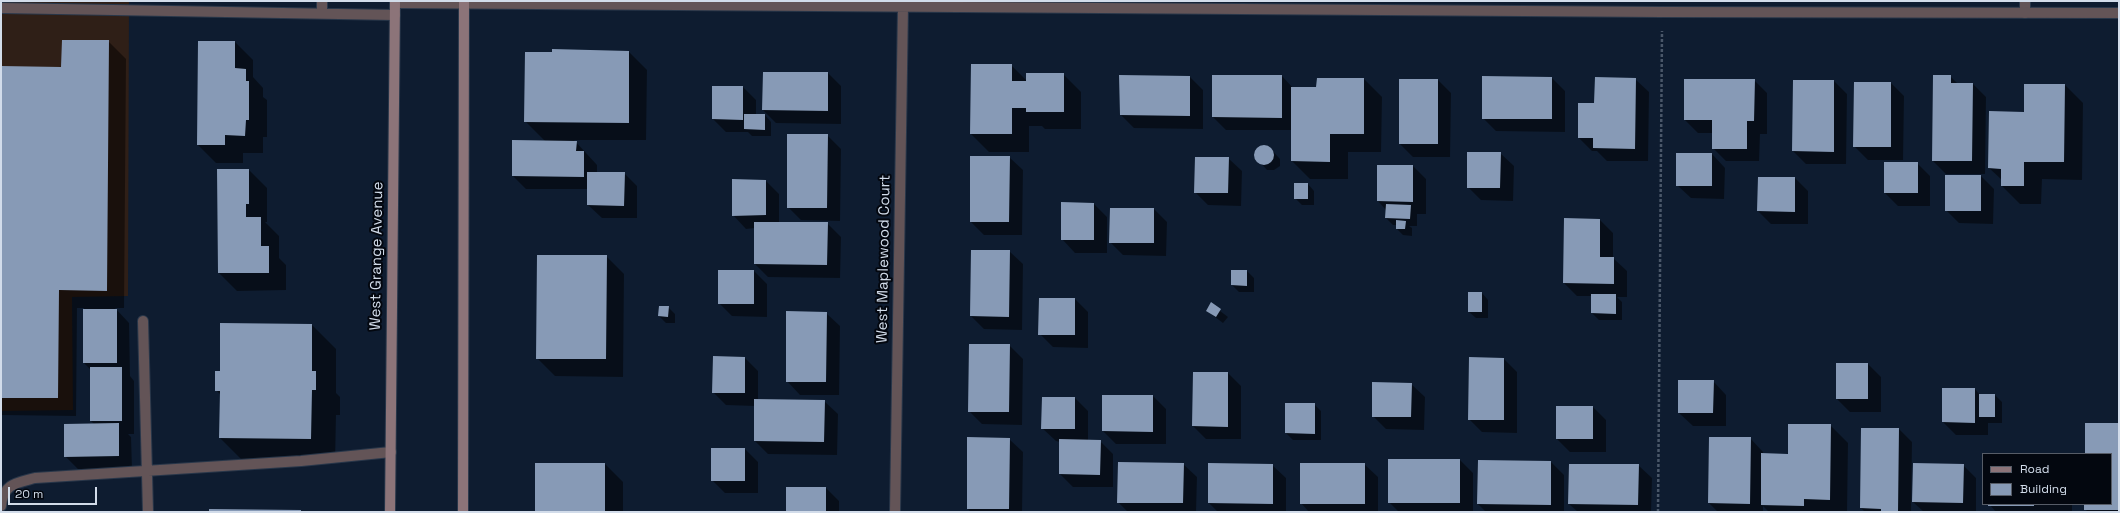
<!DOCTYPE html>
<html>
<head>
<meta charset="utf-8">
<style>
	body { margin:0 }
	#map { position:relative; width:2120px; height:513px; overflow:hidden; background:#0e1c30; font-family:"Space Grotesk",sans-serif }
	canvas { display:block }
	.frame { position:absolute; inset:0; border:2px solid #d2dcea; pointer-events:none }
	.legend { position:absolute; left:1982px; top:453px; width:130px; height:52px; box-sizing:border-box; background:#03070f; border:1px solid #565c67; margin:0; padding:5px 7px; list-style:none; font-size:12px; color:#d2dcea }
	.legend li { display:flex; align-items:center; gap:8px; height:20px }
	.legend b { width:20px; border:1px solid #565c67 }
	.scale { position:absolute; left:8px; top:487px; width:89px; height:18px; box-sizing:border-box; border:2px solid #d2dcea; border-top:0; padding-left:5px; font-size:12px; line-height:14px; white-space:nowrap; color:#d2dcea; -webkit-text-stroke:3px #03070f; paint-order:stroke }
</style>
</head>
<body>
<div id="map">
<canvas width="2120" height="513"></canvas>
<div class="frame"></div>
<ul class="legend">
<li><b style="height:5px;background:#8c7479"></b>Road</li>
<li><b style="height:11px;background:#879ab6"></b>Building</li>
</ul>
<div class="scale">20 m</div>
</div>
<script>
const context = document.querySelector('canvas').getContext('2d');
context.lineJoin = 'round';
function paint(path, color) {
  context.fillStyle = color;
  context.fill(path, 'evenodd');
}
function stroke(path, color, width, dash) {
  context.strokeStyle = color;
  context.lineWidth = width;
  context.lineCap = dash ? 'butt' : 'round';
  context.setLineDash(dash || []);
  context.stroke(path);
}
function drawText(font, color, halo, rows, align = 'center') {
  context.font = font + ' "Space Grotesk",sans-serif';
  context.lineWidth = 4;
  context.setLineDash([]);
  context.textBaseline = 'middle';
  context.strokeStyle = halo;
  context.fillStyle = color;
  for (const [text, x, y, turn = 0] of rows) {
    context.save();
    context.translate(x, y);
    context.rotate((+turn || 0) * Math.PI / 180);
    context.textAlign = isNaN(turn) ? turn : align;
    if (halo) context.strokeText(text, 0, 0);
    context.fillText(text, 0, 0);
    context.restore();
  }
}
const commercial = new Path2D(`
	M1,1H129L128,296L72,297L73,410L1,411Z`);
const shadow = new Path2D(`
	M108,41L126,59L124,308H115L129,323L130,376L134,381V434H128L131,437L132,469H78L65,456L95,425L91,421V370L84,363V308H77L76,416L1,415V67L62,68Z
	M235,42L253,60V77L263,88V97L267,100V137H263V153H243V163H216L198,145Z
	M629,52L647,70L646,140H574L597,165V173H624L637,186V218H602L588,205V189H526L513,176L545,141L525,121Z
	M1011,65L1027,81L1063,74L1081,92V129H1045L1042,126H1029V152H989L971,134Z
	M828,73L841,86V124L776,123L763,110Z
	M1282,76L1293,88H1317L1364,79L1382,97L1381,152H1348V179H1310L1292,161V130H1226L1213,117Z
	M1950,76L1958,84H1973L1986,97L1985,174H1946L1933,161Z
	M1190,77L1203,90V129L1134,128L1121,115Z
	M1552,78L1565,91V132L1496,131L1483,118Z
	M1635,79L1649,92L1648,161H1607L1597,151H1592L1579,138L1595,104Z
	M1438,80L1451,93L1450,157H1413L1400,144Z
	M1754,80L1767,93V134H1760L1759,161H1726L1713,148V133H1698L1685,120Z
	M1834,81L1847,94L1846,164H1806L1793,151Z
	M1891,83L1904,96L1903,160H1868L1854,146Z
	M2065,85L2083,103L2082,180L2042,179L2041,204H2020L2002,186V180L1989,168L2025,113Z
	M743,87L756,100V115H765L771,122V136H752L748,132H726L713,119Z
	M827,135L841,149L840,221L801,220L788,207Z
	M1261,146H1268L1280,159V166L1274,170H1267L1256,158V151Z
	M1500,153L1514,166L1513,201L1481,200L1468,187Z
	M1712,154L1725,168L1724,199L1691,198L1677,185Z
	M1009,157L1023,170L1022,235H984L971,222Z
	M1228,158L1242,171L1241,206L1208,205L1195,192Z
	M1917,163L1930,176V206H1898L1885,193Z
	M1413,166L1426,179V214H1417V226H1409L1412,228V236L1403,235L1397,229V225H1393L1386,218V210L1378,201Z
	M249,170L267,188V222H265L279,236V258L286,265V290L237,291L219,273Z
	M1981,176L1994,189L1993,224L1959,223L1946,210Z
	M1795,178L1808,191V224H1771L1758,211Z
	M766,181L779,194V223H827L841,237L840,278L768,277L755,264V228L746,229L733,215Z
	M1308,184L1314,191V205H1302L1295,198Z
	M1094,204L1107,217V253H1075L1062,239Z
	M1154,209L1167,222L1166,256L1123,255L1110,242Z
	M1565,219L1600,220L1613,233V258L1627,271V297H1617L1622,302V320H1599L1592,313V296H1577L1564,283Z
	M972,251H1009L1023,264L1022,330L984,329L971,316Z
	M606,256L624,274L623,377L555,376L537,358Z
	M754,271L767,284V317L732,316L719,303Z
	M1247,271L1254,278V292H1239L1232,285Z
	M1482,293L1488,300V318H1476L1469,312Z
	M1075,299L1088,312V348L1053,347L1040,334Z
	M1211,304L1228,317L1223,323L1207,311Z
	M668,307L675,314V323H666L659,316Z
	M826,313L840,326L839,395H800L787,381Z
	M312,325L336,349V393L340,397V415H336L335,463H245L220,438L221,395L216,390L221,372Z
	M1009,345L1023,359L1022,425L982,424L969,411Z
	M745,358L758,371V400L824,401L838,414L837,455L768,454L755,441V406L726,405L713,392Z
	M1504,359L1517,372V433L1482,432L1469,419Z
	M1868,364L1881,377V412H1850L1837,399Z
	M1228,373L1241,386V439H1206L1193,426Z
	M1713,381L1726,395V426H1693L1679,413Z
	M1411,384L1425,397L1424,430L1386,429L1373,416Z
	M1975,389L1980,395H1995L2002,402V423H1988V435H1956L1943,422Z
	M1153,396L1166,409V444H1116L1103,431Z
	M1075,398L1088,411V441H1100L1113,454V487H1073L1060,474V442L1056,441L1042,428Z
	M1286,404H1314L1321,411V440H1293L1286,433Z
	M1593,407L1606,420V452H1570L1557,439Z
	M2119,424V512H2088L2085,509V504H2111V454H2086Z
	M1830,425L1848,443L1847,512H1769L1763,506V512H1718L1709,503L1750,438L1763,452V454L1789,455Z
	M1899,429L1912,442L1911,512H1865L1861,508Z
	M1009,439L1023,452L1022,512H971L968,509Z
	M745,449L758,462V493H725L712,480Z
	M1460,460L1473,473V512H1399L1389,502Z
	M1551,462L1564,475V512H1486L1478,504Z
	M605,464L623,482V512H536Z
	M1183,464L1197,477L1196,512H1128L1118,502Z
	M1364,464L1378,477V512H1309L1301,503Z
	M1272,465L1286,478V512H1218L1209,503Z
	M1638,465L1652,478L1651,512H1578L1569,504Z
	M1963,465L1976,478V512H1924L1913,502Z
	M826,488L839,501V512H787Z
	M1989,504H2072V511L1996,512Z`);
const building = new Path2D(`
	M62,40H109L107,291L59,290L58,398H1V66L61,67Z
	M198,41H235V68L246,69V81H249V120H246L245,136L225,135V145H197Z
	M552,49L629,51V123L524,122L525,52H552Z
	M971,64H1012V81H1026V73H1064V112H1026V108H1012V134H970Z
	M763,72H828V111L762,110Z
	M1119,75L1190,76V116L1120,115Z
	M1212,75H1282V118L1212,117Z
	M1933,75H1951V83H1973L1972,161H1932Z
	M1482,76L1552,77V119H1482Z
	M1595,77L1636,78L1635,149L1593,148V138H1578V103H1594Z
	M1317,78H1364V134H1330V162L1291,161V87H1316Z
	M1399,79H1438V144H1399Z
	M1684,79H1755L1754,121H1747V149H1712V120H1684Z
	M1793,80H1834V152L1792,151Z
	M1854,82H1891V147H1853Z
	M2024,84H2065L2064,162H2024V186H2001V169L1988,168L1989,111L2024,112Z
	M712,86H743V120L712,119Z
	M744,114H765V130L744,129Z
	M787,134H828L827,208H787Z
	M512,140L577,141L576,151H584V177L512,176Z
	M1254 155a10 10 0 1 1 20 0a10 10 0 1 1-20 0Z
	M1467,152H1501L1500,188H1467Z
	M1676,153H1712V186H1676Z
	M970,156H1010L1009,222H970Z
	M1195,157H1229L1228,193H1194Z
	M1884,162H1918V193H1884Z
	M1377,165H1413V202L1377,201Z
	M217,169H249V204H246V217H261V246H269V273H218Z
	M587,172H625L624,206L587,205Z
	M1945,175H1981V211H1945Z
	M1758,177H1795V212L1757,211Z
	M732,179L766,180V215L732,216Z
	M1294,183H1308V199H1294Z
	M1061,202L1094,203V240H1061Z
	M1386,204L1411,205L1410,219L1385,218Z
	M1110,208H1154V243H1109Z
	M1564,218L1600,219V257H1614V284L1563,283Z
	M1396,220L1406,221L1405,229H1396Z
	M754,222H828L827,265L754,264Z
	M971,250H1010L1009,317L970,316Z
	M537,255H607L606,359H536Z
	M718,270H754V304H718Z
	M1231,270H1247V286L1231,285Z
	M1468,292H1482V312H1468Z
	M1591,294H1616V314L1591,313Z
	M1039,298H1075V335H1038Z
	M1211,302L1221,309L1216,317L1206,311Z
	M659,306H669L668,317L658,316Z
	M83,309H117V363H83Z
	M786,311L827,312L826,382H786Z
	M220,323L312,324V371H316V390H312L311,439L219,438L220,391H215V371H220Z
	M969,344H1010L1009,412H968Z
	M713,356L745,357V393H712Z
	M1469,357L1504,358V420H1468Z
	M1836,363H1868V399H1836Z
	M90,367H122V421H90Z
	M1193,372H1228V427L1192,426Z
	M1678,380H1714L1713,413H1678Z
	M1372,382L1412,383L1411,417H1372Z
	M1942,388H1975V423L1942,422Z
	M1979,394H1995V417H1979Z
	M1102,395H1153V432L1102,431Z
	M1042,397H1075V429H1041Z
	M754,399L825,400L824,442L754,441Z
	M1285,403H1315V434L1285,433Z
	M1556,406H1593V439H1556Z
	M119,423V456L64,457V424Z
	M2085,423H2119V510H2084V504H2111V454H2085Z
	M1788,424H1831L1830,500L1804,499V506L1761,505V453L1788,454Z
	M1861,428H1899L1898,512H1881V509L1860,508Z
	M967,437L1010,438L1009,509H967Z
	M1709,437H1751L1750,504L1708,503Z
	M1059,439L1101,440L1100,475L1059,474Z
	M711,448H745V481H711Z
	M1388,459H1460V503H1388Z
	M1478,460L1551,461V505L1477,504Z
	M1118,462L1184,463L1183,503H1117Z
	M535,463H605V512H535Z
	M1208,463L1273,464V504L1208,503Z
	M1300,463H1365V504H1300Z
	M1913,463L1964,464L1963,503L1912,502Z
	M1569,464H1639L1638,505L1568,504Z
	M786,487H826V512H786Z
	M1988,504H2034V506H1988Z
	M209,509L301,510V512H209Z`);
const path = new Path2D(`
	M1658,512L1662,31`);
const lane = new Path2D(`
	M322,1V13
	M2025,1V13
	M1,8L395,15
	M143,321L148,512
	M1,506C3,484 16,483 35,478L301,461L391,452`);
const street = new Path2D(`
	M395,3L1662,12L2119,13
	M895,512L903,6`);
const secondary = new Path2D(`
	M390,512L395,1
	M463,512L464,1`);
const streetNames = [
	["West Grange Avenue",377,256,-89],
	["West Maplewood Court",884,259,-89]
];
paint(commercial, '#2f1f17');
paint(shadow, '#0007');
paint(building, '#879ab6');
stroke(lane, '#29374a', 12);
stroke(street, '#29374a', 12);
stroke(secondary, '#29374a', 12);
stroke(path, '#4a5769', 2.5, [3, 2]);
stroke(lane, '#635457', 10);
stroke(street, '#635457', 10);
stroke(secondary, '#8c7479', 10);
drawText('15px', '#d2dcea', '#03070f', streetNames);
</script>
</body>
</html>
